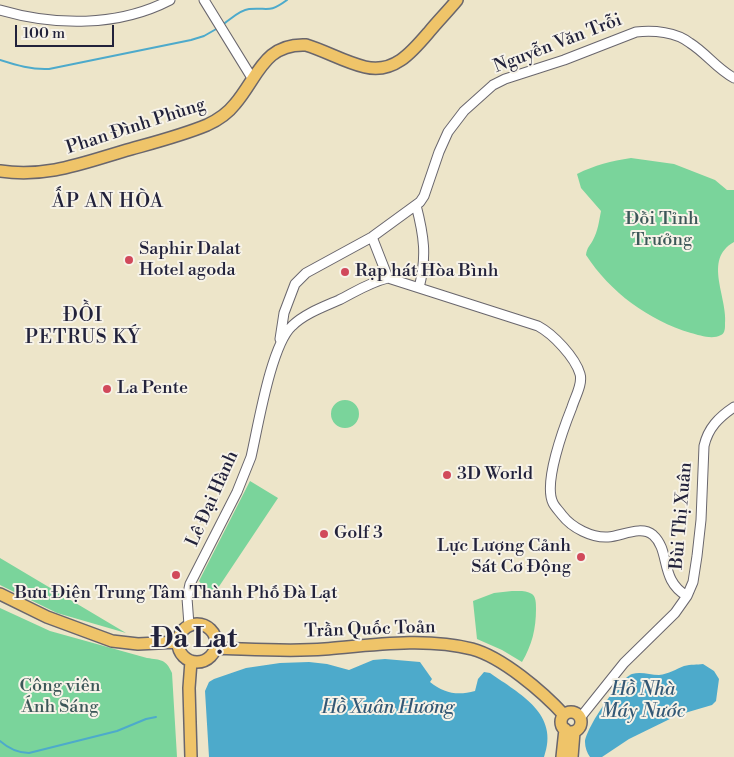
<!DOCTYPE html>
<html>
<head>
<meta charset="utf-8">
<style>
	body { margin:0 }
	#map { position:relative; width:734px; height:757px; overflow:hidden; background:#ede5c9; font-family:"Libre Bodoni",serif }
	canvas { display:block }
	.scale { position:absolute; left:15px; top:25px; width:99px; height:22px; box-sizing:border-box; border:2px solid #22223b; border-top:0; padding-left:6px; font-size:15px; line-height:18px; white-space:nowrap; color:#22223b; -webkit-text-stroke:4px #f7f3e8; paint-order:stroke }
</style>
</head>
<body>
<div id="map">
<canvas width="734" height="757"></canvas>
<div class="scale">100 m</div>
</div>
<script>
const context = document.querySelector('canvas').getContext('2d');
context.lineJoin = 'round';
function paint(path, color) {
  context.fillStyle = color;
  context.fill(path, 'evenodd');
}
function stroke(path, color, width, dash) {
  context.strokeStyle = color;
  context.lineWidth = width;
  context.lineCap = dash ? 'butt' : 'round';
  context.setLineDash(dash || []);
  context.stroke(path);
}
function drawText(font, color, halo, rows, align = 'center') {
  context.font = font + ' "Libre Bodoni",serif';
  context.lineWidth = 4;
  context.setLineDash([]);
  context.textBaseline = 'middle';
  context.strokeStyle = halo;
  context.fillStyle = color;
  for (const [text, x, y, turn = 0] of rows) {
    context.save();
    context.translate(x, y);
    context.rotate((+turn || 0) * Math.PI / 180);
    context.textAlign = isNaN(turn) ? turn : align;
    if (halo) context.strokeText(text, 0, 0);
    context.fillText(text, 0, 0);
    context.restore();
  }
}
const green = new Path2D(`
	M631,158L674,164L715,180L727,190H734V242C702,260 729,298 725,326C725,330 724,334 721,335C712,340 699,335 691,333C648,320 610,292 586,255C587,247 590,246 593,240C598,231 599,221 601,211L581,188L577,174C595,165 611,161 631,158Z
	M331 414a14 14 0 1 1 28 0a14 14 0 1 1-28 0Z
	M250,481L278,498L212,597L199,581Z
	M0,558L126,633L57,613L0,585Z
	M512,591C518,591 526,590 532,594C536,597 536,603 536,609C536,629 532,645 522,662L502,650L477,639L473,601L494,593Z
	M0,608L50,631L147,658C161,660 166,659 172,673L177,757H0Z`);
const water = new Path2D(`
	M385,659L420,662L432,679L430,682C444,693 457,696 475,691L478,679L484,672L490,673C520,694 560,714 544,757H209L205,691L209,682L214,679L246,668L280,663L309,662L327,664L349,670L373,660Z
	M703,664L714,671L719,679L716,701L712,705L678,715L629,739L602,757H590C587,753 585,747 585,742C586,728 619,679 632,674C641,671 650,675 659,675C669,674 676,669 684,666C691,664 697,665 703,664Z`);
const stream = new Path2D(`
	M222,25C230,20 239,10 249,9C268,7 268,14 287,0
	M0,60C16,65 32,70 49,69L191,40L204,36L218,28
	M0,741C9,749 18,753 29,753L117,731L146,719L156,717`);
const minor = new Path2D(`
	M204,0L252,78
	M0,10C55,26 118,27 170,0
	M416,205C424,236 427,256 419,288
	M372,237L388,278
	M280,339L284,313L295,284L306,273L372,237L420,202L424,196L439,152L448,132L464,111L493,85L505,79L564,60L636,32C654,30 676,32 690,43C706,53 717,69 734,78
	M189,625L187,598L190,584L237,492L251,457C258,427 271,345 292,326C304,314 323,307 339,300C355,292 370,282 388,278L538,326C553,334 575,357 580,374C583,384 575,397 572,407C564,427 543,483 553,503C555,507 559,511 562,515C572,528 592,538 608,537C622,536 641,525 653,535C671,551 659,580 687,596
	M580,718L624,663L675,613L687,596L693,582L697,556L701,520L704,446C708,428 719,417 734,407`);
const major = new Path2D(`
	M0,171C49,178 85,162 131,149C156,142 183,135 207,125C218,120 228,113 235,104C258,77 264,43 306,45C326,51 344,62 365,67C394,74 412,52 429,32C438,21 448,11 457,0
	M0,594L47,617L112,641L138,644L178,642
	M178 643a19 19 0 1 1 38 0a19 19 0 1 1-38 0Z
	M215,648C251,649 288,652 325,649C371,645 427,637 472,649C502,657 543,692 564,715
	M561 722a10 10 0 1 1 20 0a10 10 0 1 1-20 0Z
	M191,757L189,688L191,661
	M562,757L565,729
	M572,757L574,732`);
const markers = [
	[129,260,5,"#d1495b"],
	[345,272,5,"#d1495b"],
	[107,389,5,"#d1495b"],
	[447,475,5,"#d1495b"],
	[324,534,5,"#d1495b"],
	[581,557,5,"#d1495b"],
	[176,575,5,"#d1495b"]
];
const streetNames = [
	["Nguyễn Văn Trỗi",558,44,-21],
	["Phan Đình Phùng",136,127,-18],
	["Lê Đại Hành",213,499,-66],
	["Bùi Thị Xuân",682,516,-85],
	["Trần Quốc Toản",370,630,-2]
];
const parkNames = [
	["Đồi Tỉnh",662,220],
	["Trưởng",662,241],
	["Công viên",60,687],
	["Ánh Sáng",60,708]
];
const poiNames = [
	["Saphir Dalat",139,250],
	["Hotel agoda",139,271],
	["Rạp hát Hòa Bình",355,272],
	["La Pente",117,389],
	["3D World",457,475],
	["Golf 3",334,534],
	["Lực Lượng Cảnh",571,547,"right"],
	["Sát Cơ Động",571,568,"right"],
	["Bưu Điện Trung Tâm Thành Phố Đà Lạt",176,594,"center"]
];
const neighbourhoodNames = [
	["ẤP AN HÒA",108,202],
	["ĐỒI",83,316],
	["PETRUS KÝ",83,338]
];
const waterNames = [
	["Hồ Nhà",643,690],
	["Máy Nước",643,712],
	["Hồ Xuân Hương",388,708]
];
const townNames = [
	["Đà Lạt",194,640]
];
paint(green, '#7ad49b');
paint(water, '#4daacb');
stroke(stream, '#4daacb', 2);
stroke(minor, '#69666d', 11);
stroke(major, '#69666d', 14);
stroke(minor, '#fff', 9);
stroke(major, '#efc469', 11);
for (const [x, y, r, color] of markers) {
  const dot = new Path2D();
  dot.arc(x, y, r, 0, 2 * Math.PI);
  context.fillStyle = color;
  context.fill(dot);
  stroke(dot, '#f7f3e8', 2);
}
drawText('18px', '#22223b', '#f7f3e8', streetNames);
drawText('18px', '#3c5758', '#f7f3e8', parkNames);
drawText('18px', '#22223b', '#f7f3e8', poiNames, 'left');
context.letterSpacing = '1px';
drawText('19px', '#22223b', '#f7f3e8', neighbourhoodNames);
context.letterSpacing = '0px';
drawText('italic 19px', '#335875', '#f7f3e8', waterNames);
drawText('bold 28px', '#22223b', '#f7f3e8', townNames);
</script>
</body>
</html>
